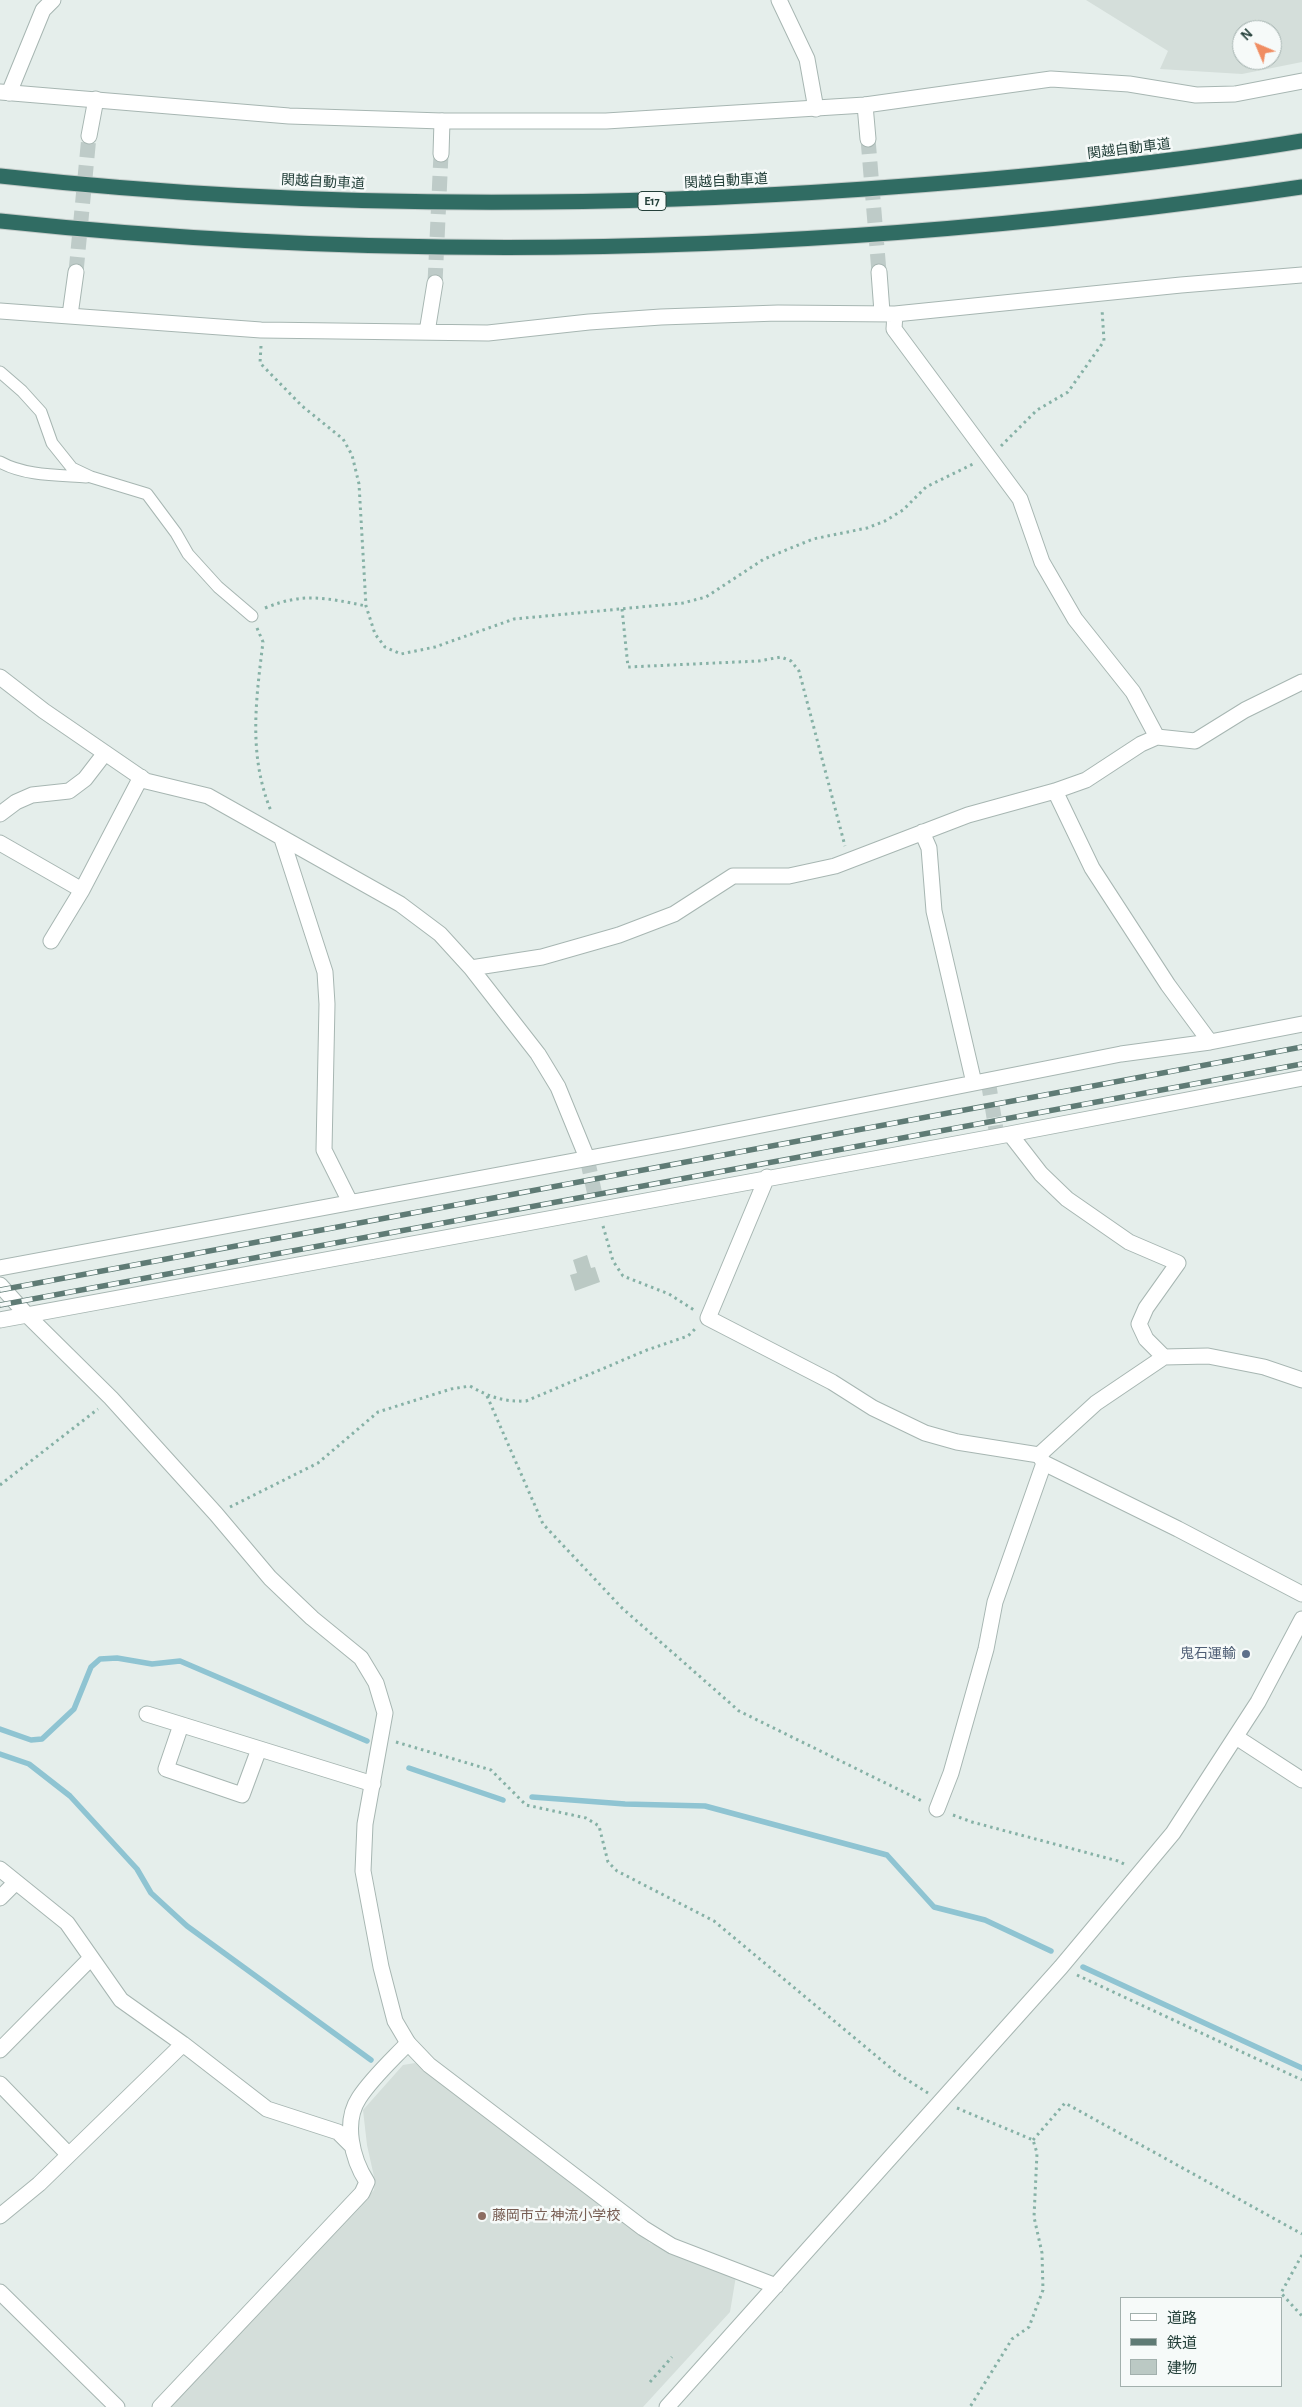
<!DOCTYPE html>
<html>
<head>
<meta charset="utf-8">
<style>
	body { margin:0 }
	#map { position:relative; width:1302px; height:2407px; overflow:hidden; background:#e5eeeb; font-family:"Alegreya Sans","Noto Sans JP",sans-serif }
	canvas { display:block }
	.legend { position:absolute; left:1120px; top:2297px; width:162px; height:90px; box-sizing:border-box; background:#f6faf9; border:1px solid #a2b0ad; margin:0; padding:6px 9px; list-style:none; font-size:15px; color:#24403a }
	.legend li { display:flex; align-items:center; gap:10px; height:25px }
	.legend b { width:25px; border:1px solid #a2b0ad }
	.north { position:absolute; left:1232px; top:20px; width:50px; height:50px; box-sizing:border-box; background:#f6faf9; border:1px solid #a2b0ad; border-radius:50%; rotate:315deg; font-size:14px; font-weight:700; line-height:20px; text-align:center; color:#24403a }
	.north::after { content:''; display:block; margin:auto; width:18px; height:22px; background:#f08d62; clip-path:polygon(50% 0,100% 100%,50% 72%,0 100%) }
</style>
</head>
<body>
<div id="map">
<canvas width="1302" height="2407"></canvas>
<ul class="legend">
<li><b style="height:6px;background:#fff"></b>道路</li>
<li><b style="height:6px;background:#5f7b75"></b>鉄道</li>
<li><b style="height:14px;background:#bbc9c4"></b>建物</li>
</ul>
<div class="north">N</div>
</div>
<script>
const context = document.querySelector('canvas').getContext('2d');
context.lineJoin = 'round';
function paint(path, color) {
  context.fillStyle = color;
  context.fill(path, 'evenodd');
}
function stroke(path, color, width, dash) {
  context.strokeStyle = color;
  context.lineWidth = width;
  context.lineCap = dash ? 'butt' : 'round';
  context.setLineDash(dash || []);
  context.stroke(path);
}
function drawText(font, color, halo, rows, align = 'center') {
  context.font = font + ' "Alegreya Sans","Noto Sans JP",sans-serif';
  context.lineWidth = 5;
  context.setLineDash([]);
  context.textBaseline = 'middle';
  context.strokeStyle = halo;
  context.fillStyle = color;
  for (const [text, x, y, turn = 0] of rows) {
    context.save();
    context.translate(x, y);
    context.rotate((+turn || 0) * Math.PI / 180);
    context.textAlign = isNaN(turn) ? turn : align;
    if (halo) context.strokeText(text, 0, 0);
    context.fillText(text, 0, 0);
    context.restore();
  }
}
const built = new Path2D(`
	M1086,0H1302V62L1242,74L1160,69L1168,51ZM1242,30H1272V60H1242Z
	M415,2063L650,2243L736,2276L730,2312L643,2407H167L374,2190L375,2181L367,2145L363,2110L403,2065Z`);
const stream = new Path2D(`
	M0,1729L31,1740L42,1739L74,1709L91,1667L100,1659L117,1658L152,1664L180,1661L367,1741
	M0,1754L29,1764L70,1796L137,1869L151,1893L187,1926L371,2060
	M409,1768L503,1800
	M532,1797L625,1804L705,1806L887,1855L934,1907L985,1920L1051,1951
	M1083,1967L1302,2068`);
const building = new Path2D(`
	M587,1255L591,1268L595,1267L600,1282L575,1291L570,1275L577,1273L573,1260Z`);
const minorTunnel = new Path2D(`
	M868,139L879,272
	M76,272L89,136
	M435,283L441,154
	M988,1080L997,1136
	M587,1158L598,1209`);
const path = new Path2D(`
	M261,346L260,363L302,406L343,439L352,455L359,484L366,606L375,634L385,647L401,654L435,647L514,619L683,603L706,597L764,559L813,539L867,528L885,521L903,510L926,487L973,464
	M1001,446L1037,410L1068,392L1104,341L1102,309
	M265,608C304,592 326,598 366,606
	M622,609L628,667L759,661L781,657L791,661L799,671L845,846
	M257,628L263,642C256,700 248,755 271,811
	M603,1226L613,1261L623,1276L669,1294L694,1310
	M487,1396L543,1524L622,1608L739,1711L922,1801
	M0,1485L98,1409
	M230,1507L318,1463L378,1412L451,1389L470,1386C489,1397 504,1402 526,1401L647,1350L688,1336L696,1328
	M396,1742L491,1770L526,1805L586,1818L599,1826L608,1862L617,1871L714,1921L898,2074L928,2093
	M953,1815L972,1822L1118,1861L1124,1864
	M1077,1975L1302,2080
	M957,2108L1033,2140L1037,2153L1034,2217L1042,2253L1043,2290L1029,2327L1012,2339L970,2407
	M1033,2140L1065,2103L1302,2234
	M1302,2255L1281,2293L1302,2316
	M650,2382L672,2357`);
const service = new Path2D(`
	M0,372L22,391L41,412L52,443L72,468L91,477L147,494L176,533L188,554L218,587L252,616
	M0,462C25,476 58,475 86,477`);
const minor = new Path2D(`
	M779,0L807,59L816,109
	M9,93L43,10L53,0
	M865,105L868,139
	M89,136L96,99
	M441,154L442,121
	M879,272L882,312
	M0,311L261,330L488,333L589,322L661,317L778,313L895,314L1181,285L1302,275
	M895,314L894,329L1020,499L1042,562L1075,619L1133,692L1157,737L1195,741L1245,710L1302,682
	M70,315L76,272
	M427,332L435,283
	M0,677L44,711L146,781L208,796L400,904L440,934L471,968L538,1054L558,1087L587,1158
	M1055,791L1092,868L1168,985L1210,1042
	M0,814L16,802L32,795L69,791L85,779L105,753
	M922,832L929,848L934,911L974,1083
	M282,839L325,972L327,1004L324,1150L350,1202
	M0,843L82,890
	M51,941L82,890L141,777
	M471,968L542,957L619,935L674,914L733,876H789L835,866L968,815L1055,791L1086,780L1141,744L1157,737
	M1010,1134L1041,1174L1067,1199L1129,1242L1178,1263L1146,1308L1139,1324L1146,1339L1164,1357
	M767,1177L708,1318L832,1382L873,1408L925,1433L957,1442L1039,1455L1044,1463L1178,1529L1302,1594
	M0,1268L681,1141L1121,1054L1210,1042L1302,1024
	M0,1320L1010,1134L1302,1078
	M1039,1455L1096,1403L1164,1357L1208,1356L1264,1367L1302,1380
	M147,1714L373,1784
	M181,1725L166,1769L242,1795L259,1749
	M937,1809L951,1773L986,1649L995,1602L1044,1463
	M0,1869L67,1923L121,2000L183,2044
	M0,1898L15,1883
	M0,2050L91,1958
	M0,2084L68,2154
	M0,2216L39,2184L183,2044L267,2109L338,2132L352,2146
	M0,2292L117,2407
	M160,2407L362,2193L367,2182C352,2159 343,2122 359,2098C372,2078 392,2060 408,2043`);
const tertiary = new Path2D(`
	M0,92L289,116L442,121H606L865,105L1051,79L1129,84L1196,95L1235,94L1302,81
	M0,1285L27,1315L111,1398L216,1514L270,1578L312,1618L361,1658L376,1683L385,1713L365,1824L363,1871L381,1967L395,2021L408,2043L429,2065L643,2228L672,2246L776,2286
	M1236,1737L1302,1780
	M667,2407L1061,1967L1173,1833L1258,1702L1302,1619`);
const motorway = new Path2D(`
	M0,176C287,208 577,209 865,189C1011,179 1157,165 1302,141
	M0,221C432,267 872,251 1302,187`);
const rail = new Path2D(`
	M0,1290L1302,1047
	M0,1305L1302,1064`);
const markers = [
	[1246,1654,5,"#5c6f8a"],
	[482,2216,5,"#8d6e63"]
];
const shields = [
	[652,201,28]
];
const shieldNames = [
	["E17",652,201]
];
const streetNames = [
	["関越自動車道",1129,149,-7],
	["関越自動車道",726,181,-3],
	["関越自動車道",323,182,3]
];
const serviceNames = [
	["鬼石運輸",1236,1654]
];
const educationNames = [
	["藤岡市立 神流小学校",492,2216]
];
paint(built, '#d4deda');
stroke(stream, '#8fc4d2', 5.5);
paint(building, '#bbc9c4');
stroke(minorTunnel, '#becbc8', 15, [15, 8]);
stroke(service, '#a7b6b2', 13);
stroke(minor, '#a7b6b2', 17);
stroke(tertiary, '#a7b6b2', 17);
stroke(motorway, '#c2cac8', 17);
stroke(path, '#86b1a6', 3, [2.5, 4]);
stroke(service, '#fff', 11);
stroke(minor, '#fff', 15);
stroke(tertiary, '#fff', 15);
stroke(motorway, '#306c63', 15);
stroke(rail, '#5f7b75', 5.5);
stroke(rail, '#f6faf9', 4, [11]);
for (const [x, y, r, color] of markers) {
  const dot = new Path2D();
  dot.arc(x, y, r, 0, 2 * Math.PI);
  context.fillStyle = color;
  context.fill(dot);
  stroke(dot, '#f6faf9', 2);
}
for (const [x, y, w] of shields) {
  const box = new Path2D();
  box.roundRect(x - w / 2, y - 9.5, w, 19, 4);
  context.fillStyle = '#f6faf9';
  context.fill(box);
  stroke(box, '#24403a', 1);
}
drawText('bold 12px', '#24403a', null, shieldNames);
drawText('14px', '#24403a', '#f6faf9', streetNames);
drawText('14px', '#4e5e75', '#f6faf9', serviceNames, 'right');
drawText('14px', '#785e54', '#f6faf9', educationNames, 'left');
</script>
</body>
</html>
